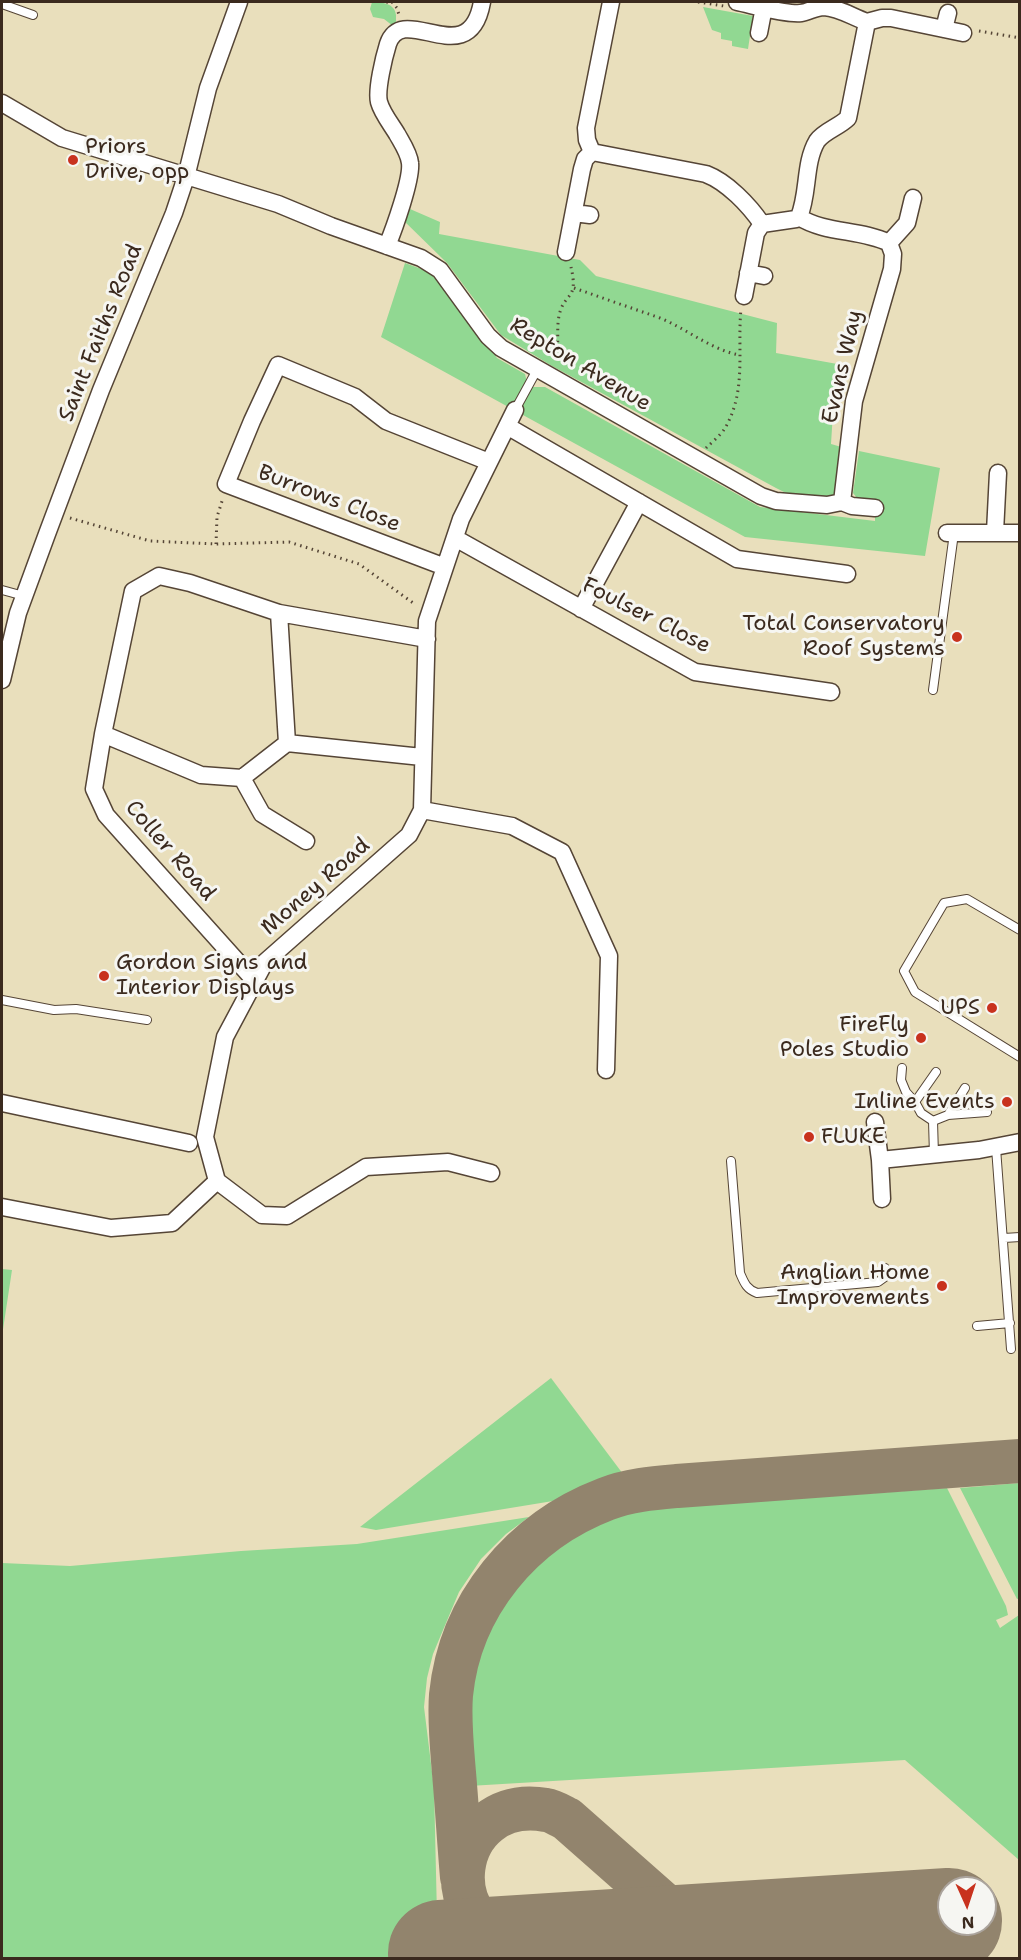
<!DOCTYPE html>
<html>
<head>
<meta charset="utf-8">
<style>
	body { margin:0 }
	#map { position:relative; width:1021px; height:1960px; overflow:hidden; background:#e9dfbc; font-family:"Shantell Sans",sans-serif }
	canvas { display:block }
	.frame { position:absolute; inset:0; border:3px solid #3b2a1e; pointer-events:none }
	.north { position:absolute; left:937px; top:1876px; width:60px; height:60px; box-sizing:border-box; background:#f6f6f2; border:2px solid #aba49d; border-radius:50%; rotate:177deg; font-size:16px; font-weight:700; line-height:24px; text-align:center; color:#3b2a1e }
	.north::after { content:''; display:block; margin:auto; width:21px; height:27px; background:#c8321e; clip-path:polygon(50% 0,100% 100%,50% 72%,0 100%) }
</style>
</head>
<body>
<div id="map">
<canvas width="1021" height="1960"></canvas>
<div class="frame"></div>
<div class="north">N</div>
</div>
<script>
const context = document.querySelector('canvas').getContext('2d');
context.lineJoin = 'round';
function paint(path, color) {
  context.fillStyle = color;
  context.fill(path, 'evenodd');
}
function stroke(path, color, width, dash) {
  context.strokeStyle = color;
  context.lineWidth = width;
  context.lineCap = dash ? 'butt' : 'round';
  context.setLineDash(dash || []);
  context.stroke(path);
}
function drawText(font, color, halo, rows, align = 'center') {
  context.font = font + ' "Shantell Sans",sans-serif';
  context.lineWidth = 6;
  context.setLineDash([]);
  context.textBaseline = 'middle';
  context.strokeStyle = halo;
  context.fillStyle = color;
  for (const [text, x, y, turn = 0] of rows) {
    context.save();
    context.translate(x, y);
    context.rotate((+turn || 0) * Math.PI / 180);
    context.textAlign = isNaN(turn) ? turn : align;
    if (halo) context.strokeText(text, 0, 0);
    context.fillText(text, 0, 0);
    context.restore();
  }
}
const green = new Path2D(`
	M372,2C381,2 395,3 396,15C396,18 396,21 396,24L393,26L384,19L373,17L370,9Z
	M703,7L753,16L748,49L732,46V41L721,39V33L712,30Z
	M410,209L440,222L439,234L580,260L596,276L777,323L776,353L843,365L834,396L831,444L845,448L844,474L832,502L802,501L776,488L552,366L501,335L447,263L402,219Z
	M405,263L427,271L441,283L497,358L525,374L528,387H545L760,507L875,521V508L861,503L853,493L859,451L940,468L925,556L745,537L381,337Z
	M2,1269L12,1270L2,1336Z
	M551,1378L623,1474L553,1501L376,1530L360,1527Z
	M1019,1483L1020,1598L1017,1599L960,1488Z
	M947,1488L1006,1606L1008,1615L996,1620L1000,1628L1019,1615V1860L905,1760L469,1786L465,1757L463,1716L465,1674L483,1624L503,1590L558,1542L591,1525L625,1514L663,1508Z
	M529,1517L506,1534L481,1559L459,1592L433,1654L427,1678L424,1707L434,1788L438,1958H2V1563L70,1566L241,1551L357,1544Z`);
const taxiway = new Path2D(`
	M462,1877C459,1842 457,1807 454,1773C452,1748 449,1720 451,1695C460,1605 522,1531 606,1499C629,1490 654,1488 677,1486L1020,1461
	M533,1947C427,1936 449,1793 546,1810C553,1811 561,1816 567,1819L677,1916C699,1931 712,1933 738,1934`);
const runway = new Path2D(`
	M441,1953L949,1921`);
const path = new Path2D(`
	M392,2L397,8L399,15
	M698,2L724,6
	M386,3L387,2
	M979,31L1020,38
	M574,288L660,318C687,329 710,349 739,355
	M555,360C560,345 556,331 559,316C564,291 579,302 571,267
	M706,448C712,442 721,435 725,428C747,391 737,349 741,309
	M70,518L150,541L216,544L289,542L359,564L416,605
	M216,544L217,517L223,498`);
const service = new Path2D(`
	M2,4L33,15
	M515,410L538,368
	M2,590L24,596
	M933,690L954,533
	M1020,930L967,899L944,903L904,971L915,992L1020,1057
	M2,1000L54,1010L76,1009L147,1020
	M902,1068L901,1080L906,1092L915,1102L921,1113L933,1121L934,1155
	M915,1102L936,1072
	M948,1115L965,1088
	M933,1121L948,1115L987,1112
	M996,1148L1011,1349
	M731,1161L740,1273C744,1282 746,1289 757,1293L878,1282L885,1277V1268
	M1004,1238L1020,1237
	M977,1326L1010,1323`);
const minor = new Path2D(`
	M737,2C752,5 787,15 801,13C809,12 815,7 824,7C840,8 852,17 867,22L848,118C839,127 824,131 817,141C804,163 809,193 799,217L796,219L762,224L756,233L744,296
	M867,22L882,18H891L963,33
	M944,29L948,13
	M759,33L764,7
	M2,103L62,138L278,204L331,226L421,258L440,270L488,336L501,348L761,496L776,501L827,505L842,502L852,506L875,508
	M592,152L706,174C727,182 749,205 762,224
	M574,213L590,215
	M799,217C826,234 860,229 889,243L893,254L892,269L854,401L842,502
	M889,243L907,223L913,198
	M387,246C394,229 412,179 410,163C409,153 402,143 397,134C391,124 382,113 379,102C376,90 384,57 388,44C403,0 469,75 482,2
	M566,252L582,169L585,159L592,152L587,140L586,128L611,2
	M748,273L764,276
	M507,426L737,559L847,574
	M995,532L998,473
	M947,533H1020
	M455,538L695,672L831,692
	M445,567L226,484L252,421L278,365L355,397L386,421L489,462
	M581,609L639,502
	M2,680L18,613L47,534L101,390L174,213L186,177L208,88L239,2
	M103,734L201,775L242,778L287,743L279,613
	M287,743L422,757
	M242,778L262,814L306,841
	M422,810L512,826L562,852L609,956L606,1070
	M254,980L106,815L94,789L103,734L133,591L159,576L190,583L279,613L427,639
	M2,1103L189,1143
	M875,1122L880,1160
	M491,1173L448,1162L366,1167L287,1216L262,1215L217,1181L205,1137L225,1037L265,962L409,835L422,810L427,621L461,519L515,410
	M882,1199L880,1160L979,1150L1020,1142
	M2,1207L111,1228L172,1223L217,1181`);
const markers = [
	[73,160,6,"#c8321e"],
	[957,637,6,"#c8321e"],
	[104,976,6,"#c8321e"],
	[992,1008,6,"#c8321e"],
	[921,1038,6,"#c8321e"],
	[1007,1102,6,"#c8321e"],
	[809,1137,6,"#c8321e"],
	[942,1286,6,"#c8321e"]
];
const poiNames = [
	["Priors",85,147,"left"],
	["Drive, opp",85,172,"left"],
	["Total Conservatory",945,624],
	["Roof Systems",945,649],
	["Gordon Signs and",116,963,"left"],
	["Interior Displays",116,988,"left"],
	["UPS",980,1008],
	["FireFly",909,1025],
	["Poles Studio",909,1050],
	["Inline Events",995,1102],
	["FLUKE",821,1137,"left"],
	["Anglian Home",930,1273],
	["Improvements",930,1298]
];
const streetNames = [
	["Saint Faiths Road",101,333,-68],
	["Repton Avenue",580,365,31],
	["Evans Way",843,367,-77],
	["Burrows Close",329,499,21],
	["Foulser Close",646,616,27],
	["Coller Road",170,851,49],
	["Money Road",316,887,-41]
];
paint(green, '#91d892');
stroke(taxiway, '#92846d', 44);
stroke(runway, '#92846d', 106);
stroke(service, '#554536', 10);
stroke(minor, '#554536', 19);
stroke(path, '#554536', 3, [1.5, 4.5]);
stroke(service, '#fff', 8);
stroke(minor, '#fff', 16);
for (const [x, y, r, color] of markers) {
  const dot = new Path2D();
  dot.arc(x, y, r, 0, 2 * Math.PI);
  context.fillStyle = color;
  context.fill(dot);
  stroke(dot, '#f6f6f2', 2);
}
drawText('22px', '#3b2a1e', '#f6f6f2', poiNames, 'right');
drawText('22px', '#3b2a1e', '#f6f6f2', streetNames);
</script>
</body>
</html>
